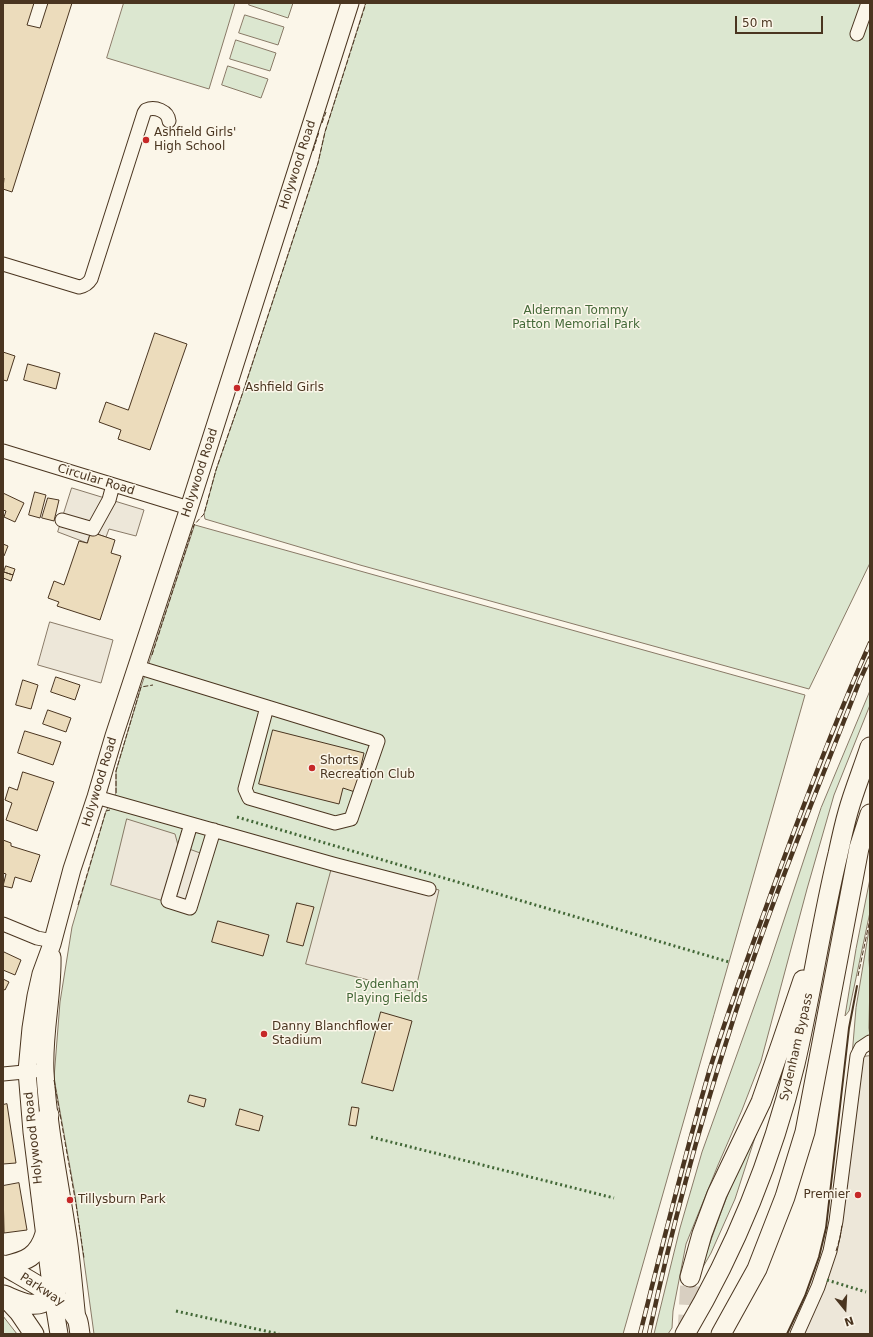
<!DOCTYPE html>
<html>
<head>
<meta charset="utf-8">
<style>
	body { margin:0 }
	#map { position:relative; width:873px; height:1337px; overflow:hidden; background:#fbf6e9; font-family:"DejaVu Sans",sans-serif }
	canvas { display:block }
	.frame { position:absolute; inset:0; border:4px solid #4a3520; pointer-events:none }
	.north { position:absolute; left:825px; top:1289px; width:40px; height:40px; -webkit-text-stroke:3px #fbf6e9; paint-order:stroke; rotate:162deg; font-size:11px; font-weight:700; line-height:16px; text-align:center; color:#4a3520 }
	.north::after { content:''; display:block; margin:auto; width:14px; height:18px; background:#4a3520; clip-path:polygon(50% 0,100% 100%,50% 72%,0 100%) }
	.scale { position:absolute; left:735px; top:16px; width:88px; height:18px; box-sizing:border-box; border:2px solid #4a3520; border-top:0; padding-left:5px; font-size:12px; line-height:14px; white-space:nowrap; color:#4a3520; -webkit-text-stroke:3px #fbf6e9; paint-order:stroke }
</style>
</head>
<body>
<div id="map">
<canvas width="873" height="1337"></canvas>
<div class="frame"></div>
<div class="north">N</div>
<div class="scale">50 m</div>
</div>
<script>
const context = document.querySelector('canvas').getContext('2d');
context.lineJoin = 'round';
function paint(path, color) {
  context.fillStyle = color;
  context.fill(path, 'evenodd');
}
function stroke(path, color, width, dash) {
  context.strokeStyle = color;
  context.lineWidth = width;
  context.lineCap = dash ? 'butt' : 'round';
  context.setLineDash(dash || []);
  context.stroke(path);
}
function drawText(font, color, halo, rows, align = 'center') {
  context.font = font + ' "DejaVu Sans",sans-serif';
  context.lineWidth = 3;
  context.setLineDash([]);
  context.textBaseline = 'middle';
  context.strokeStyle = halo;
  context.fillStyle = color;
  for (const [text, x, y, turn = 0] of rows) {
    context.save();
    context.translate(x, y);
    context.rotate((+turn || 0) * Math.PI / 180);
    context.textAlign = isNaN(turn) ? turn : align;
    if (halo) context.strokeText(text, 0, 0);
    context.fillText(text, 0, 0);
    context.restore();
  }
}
const green = new Path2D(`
	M124,3H235L209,89L107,58Z
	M250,3H293L288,18L249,5Z
	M366,3H870V563L809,689L360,565L205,519L204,514L216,470L243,392L318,163L325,132Z
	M245,15L284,27L278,45L239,33Z
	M236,40L276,53L270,71L230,59Z
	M228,66L268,79L261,98L222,85Z
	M195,525L805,695L623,1334H94L75,1195L54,1078L60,1002L72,927L106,811L116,793V771L141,687Z
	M870,691V705L834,795L807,889L761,1061L742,1110L718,1165L686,1244L673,1311L672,1328L668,1334H654L680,1228L702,1152L769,965L821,808Z
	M870,879V912L849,1011L845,1016L856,949Z
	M870,924L869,960L870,976L869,1028L870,1037L852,1056L856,1008Z
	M762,1116L735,1199L711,1253L699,1274C718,1220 736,1168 762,1116Z
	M3,1316L17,1334H3Z`);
const parking = new Path2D(`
	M72,488L144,510L136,536L109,529L106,537L91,532L87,543L58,532Z
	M50,622L113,640L101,683L38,665Z
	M127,819L175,834L178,845L203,854L193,910L111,885Z
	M334,860L439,890L415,992L306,964Z
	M870,1056V1334H802L827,1280L840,1238L862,1057Z`);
const building = new Path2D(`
	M3,3H34L27,25L40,28L48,3H72L12,192L3,189L4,178H3Z
	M155,333L187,344L150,450L118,439L121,430L99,422L106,402L128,410Z
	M3,352L15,356L7,381L3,380Z
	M28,364L60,373L56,389L24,380Z
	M35,492L46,495L40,518L29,515Z
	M3,493L24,503L15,522L4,517L6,511L3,510Z
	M48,498L59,500L54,521L42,518Z
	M91,532L115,540L111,553L121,556L100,620L57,606L59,602L48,598L54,581L64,585L79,541L87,543Z
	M3,544L8,546L4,556H3Z
	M6,566L15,569L13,575L4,572Z
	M4,572L13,575L11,581L3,578Z
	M56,677L80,685L75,700L51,692Z
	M23,680L38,685L31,709L16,705Z
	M48,710L71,718L66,732L43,724Z
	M273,730L364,753L355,792L343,788L339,804L259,784Z
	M25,731L61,742L53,765L18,753Z
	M23,772L54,782L37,831L6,820L12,803L5,800L9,787L17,790Z
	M3,840L11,843V846L40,855L31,882L15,877L12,888L3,886L6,874L3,873Z
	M297,903L314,907L303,946L287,942Z
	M218,921L269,935L263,956L212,942Z
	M4,952L21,960L15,975L3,970V955Z
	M3,979L9,982L5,990L3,989Z
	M381,1012L412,1021L393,1091L362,1083Z
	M190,1095L206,1099L204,1107L188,1102Z
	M7,1104L16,1163L3,1164V1105Z
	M352,1107L359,1108L356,1126L349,1125Z
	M240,1109L263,1116L259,1131L236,1125Z
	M19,1183L27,1230L4,1233L3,1186Z`);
const highwayTunnel = new Path2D(`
	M687,1334L690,1277`);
const minor = new Path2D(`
	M857,34L868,3
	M3,264L79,287C85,286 88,284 91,279L144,113L146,110C155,106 168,111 169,121
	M3,451L189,508
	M62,520L93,529L109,500L113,485
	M137,667L378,741L351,819L335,823L249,798L245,789L267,707
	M96,797L333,864L429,889
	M191,824L168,901L190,908L214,830
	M3,924L37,938L53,941
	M3,1074L35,1071
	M797,1334L818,1287L830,1251L836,1221L857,1056L861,1048L870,1042`);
const major = new Path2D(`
	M52,957C53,995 43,1033 45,1072C48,1128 60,1183 68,1238C72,1265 74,1293 77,1320
	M59,1334L51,1285L32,1132L27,1071L31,1028L36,996L41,974L52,944L72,869L96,797L114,736L189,508L350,3`);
const highway = new Path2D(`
	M3,1265C24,1278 65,1298 77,1319C79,1323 79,1329 80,1334
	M5,1266C26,1261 38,1257 45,1234
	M690,1277L702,1234L717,1194L761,1102L782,1042L803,980
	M4,1295C19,1301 35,1311 50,1298C58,1291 60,1284 61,1273L42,1123L49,1115
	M4,1296L19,1312L34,1334
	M685,1334C735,1250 772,1159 795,1064C811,995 821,924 838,854C841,840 844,826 848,812C854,790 863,769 870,747
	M721,1334L757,1269L785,1197L805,1132L859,848L870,814`);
const rail = new Path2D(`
	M640,1334C662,1246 684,1158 709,1072C728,1010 751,949 773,888C803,806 834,723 870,643
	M649,1334C671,1231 698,1130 730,1030C767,911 815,796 860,680L870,658`);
const hedge = new Path2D(`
	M237,817L729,962
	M371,1137L614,1198
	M827,1280L866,1292
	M176,1311L279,1334`);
const fence = new Path2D(`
	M322,123L326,112
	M313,151L319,132
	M152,655L194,525L204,514L216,470L243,392L318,163L325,132L366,3
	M116,793V771L141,687L153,685
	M78,905L106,811L110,810
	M858,976L870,919
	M54,1080L76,1204L84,1258
	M836,1251L840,1238L842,1225`);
const wall = new Path2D(`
	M787,1334L805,1296L819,1257L826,1228L849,1028L857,986`);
const markers = [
	[146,140,4,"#c62828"],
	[237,388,4,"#c62828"],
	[312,768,4,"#c62828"],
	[264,1034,4,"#c62828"],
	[858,1195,4,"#c62828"],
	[70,1200,4,"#c62828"]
];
const poiNames = [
	["Ashfield Girls'",154,133],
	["High School",154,147],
	["Ashfield Girls",245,388],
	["Shorts",320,761],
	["Recreation Club",320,775],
	["Danny Blanchflower",272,1027],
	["Stadium",272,1041],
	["Premier",850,1195,"right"],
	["Tillysburn Park",78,1200]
];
const streetNames = [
	["Holywood Road",298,165,-72],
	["Holywood Road",200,473,-72],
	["Circular Road",96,480,17],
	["Holywood Road",100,782,-73],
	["Sydenham Bypass",797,1047,-77],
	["Holywood Road",34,1138,-96],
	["Parkway",42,1290,33]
];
const parkNames = [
	["Alderman Tommy",576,311],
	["Patton Memorial Park",576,325],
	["Sydenham",387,985],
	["Playing Fields",387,999]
];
paint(green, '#dce7d0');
stroke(green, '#887966', 1);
paint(parking, '#ede7d9');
stroke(parking, '#887966', 1);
paint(building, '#ecdcbc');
stroke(building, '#4a3520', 1);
stroke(highwayTunnel, '#d8cfc1', 19, [19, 10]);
stroke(minor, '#4a3520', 15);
stroke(major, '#4a3520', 19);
stroke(highway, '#4a3520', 21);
stroke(minor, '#fbf6e9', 13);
stroke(major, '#fbf6e9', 17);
stroke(highway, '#fbf6e9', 19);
stroke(rail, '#4a3520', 4.5);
stroke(rail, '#fbf6e9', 3, [9]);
stroke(hedge, '#436837', 3, [2, 3]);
stroke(fence, '#4a3520', 1, [5, 2]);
stroke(wall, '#4a3520', 2);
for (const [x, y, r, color] of markers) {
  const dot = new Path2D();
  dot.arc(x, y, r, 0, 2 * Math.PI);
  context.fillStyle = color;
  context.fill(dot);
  stroke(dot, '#fbf6e9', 1.5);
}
drawText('12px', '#4a3520', '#fbf6e9', poiNames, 'left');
drawText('12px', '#4a3520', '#fbf6e9', streetNames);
drawText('12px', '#436837', '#fbf6e9', parkNames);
</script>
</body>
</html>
